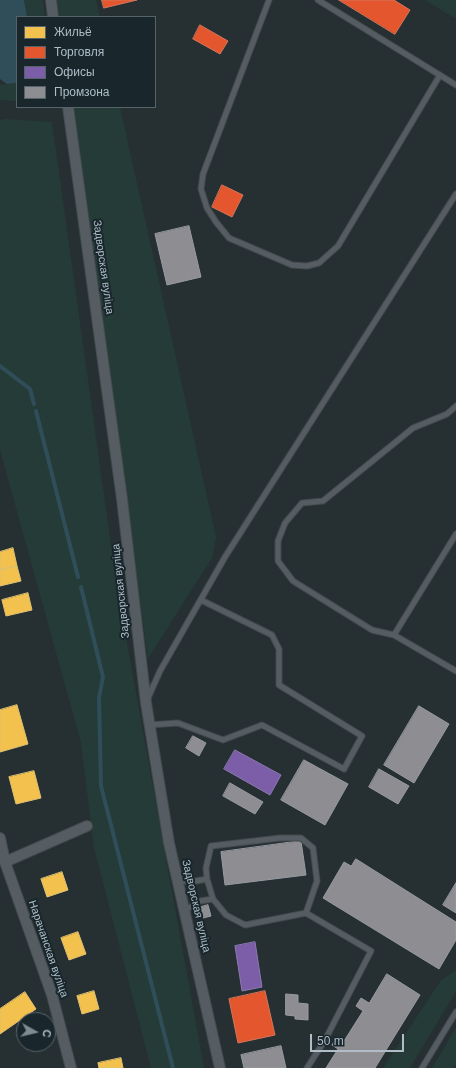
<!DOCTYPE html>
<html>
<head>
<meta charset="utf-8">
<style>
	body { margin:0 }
	#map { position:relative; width:456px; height:1068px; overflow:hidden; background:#262f32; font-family:Helvetica,sans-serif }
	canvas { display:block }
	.legend { position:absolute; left:16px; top:16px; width:140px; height:92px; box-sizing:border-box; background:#19272d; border:1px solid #55636a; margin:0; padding:5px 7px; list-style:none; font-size:12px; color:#aebdc6 }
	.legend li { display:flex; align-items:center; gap:8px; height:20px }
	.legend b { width:20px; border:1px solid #55636a }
	.north { position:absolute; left:16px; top:1012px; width:40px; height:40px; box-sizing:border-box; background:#19272d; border:1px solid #55636a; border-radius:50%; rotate:98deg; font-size:11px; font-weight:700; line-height:16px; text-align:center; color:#aebdc6 }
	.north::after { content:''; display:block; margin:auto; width:14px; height:18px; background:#7e8b92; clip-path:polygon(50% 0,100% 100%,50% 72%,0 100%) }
	.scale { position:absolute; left:310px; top:1034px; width:94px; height:18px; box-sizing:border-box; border:2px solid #aebdc6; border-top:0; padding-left:5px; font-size:12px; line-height:14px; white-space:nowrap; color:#aebdc6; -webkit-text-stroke:3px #19272d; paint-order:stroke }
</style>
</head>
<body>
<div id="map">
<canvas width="456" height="1068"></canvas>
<ul class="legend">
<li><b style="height:11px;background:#f2c14e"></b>Жильё</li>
<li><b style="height:11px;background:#e4572e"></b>Торговля</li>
<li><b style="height:11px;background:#7b5ea7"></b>Офисы</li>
<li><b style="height:11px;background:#8d8d92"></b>Промзона</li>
</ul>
<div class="north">С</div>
<div class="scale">50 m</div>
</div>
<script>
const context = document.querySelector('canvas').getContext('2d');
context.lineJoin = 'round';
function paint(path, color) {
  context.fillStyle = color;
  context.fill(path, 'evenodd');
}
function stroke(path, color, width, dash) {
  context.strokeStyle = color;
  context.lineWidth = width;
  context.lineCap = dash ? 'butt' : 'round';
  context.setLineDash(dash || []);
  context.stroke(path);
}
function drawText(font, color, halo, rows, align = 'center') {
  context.font = font + ' Helvetica,sans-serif';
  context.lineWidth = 4;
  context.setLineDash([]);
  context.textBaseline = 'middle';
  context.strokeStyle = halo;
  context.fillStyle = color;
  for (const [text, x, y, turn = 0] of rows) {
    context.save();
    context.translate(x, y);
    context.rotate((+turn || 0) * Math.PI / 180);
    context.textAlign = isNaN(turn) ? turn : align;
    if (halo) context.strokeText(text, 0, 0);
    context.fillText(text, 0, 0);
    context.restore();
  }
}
const green = new Path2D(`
	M24,0H43L45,17H27Z
	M57,0H96L100,17H59Z
	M425,0H456V19Z
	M17,83V101L0,100V85Z
	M72,107H120L216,537L213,556L148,659Z
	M5,119L52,122L117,588L204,1068H151L94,848L81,743L0,450V120Z
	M456,970V990L452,998L410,1068H383L441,980Z
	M456,1028V1065L454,1068H432Z`);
const water = new Path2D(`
	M0,0H24L27,17H17V83L7,84L0,79Z`);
const homes = new Path2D(`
	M13,548L17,566L0,570V552Z
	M17,566L21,581L0,586V570Z
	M28,593L32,610L6,616L2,600Z
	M17,705L28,744L0,752V710Z
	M34,771L41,798L16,804L9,777Z
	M62,872L68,890L47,897L41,879Z
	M78,932L86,954L69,960L61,938Z
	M94,991L99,1009L82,1014L77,996Z
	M25,992L36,1009L0,1034V1009Z
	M121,1058L123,1068H99L98,1063Z`);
const shops = new Path2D(`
	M102,0H137L104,8Z
	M339,0H394L410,10L395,34Z
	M200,25L228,41L220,54L193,39Z
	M222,185L243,195L232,217L212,207Z
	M265,991L275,1035L238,1043L229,999Z`);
const offices = new Path2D(`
	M235,750L281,775L270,795L224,769Z
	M255,942L262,987L242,991L235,946Z`);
const industry = new Path2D(`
	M189,226L201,277L167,285L155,234Z
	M419,706L449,724L414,783L384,765Z
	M193,736L206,743L199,756L186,748Z
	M304,760L348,784L325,825L281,800Z
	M379,769L409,786L398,804L369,787Z
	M230,783L263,802L255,814L223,796Z
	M301,841L306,875L225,885L221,852Z
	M356,859L456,922V940L439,969L323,898L344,862L351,866Z
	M456,883V913L443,905Z
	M208,905L211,916L203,918L201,907Z
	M387,974L420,995L375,1068H326L338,1049L332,1045L337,1037L344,1041L363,1011L356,1006L361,998L369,1003Z
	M286,994L298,995V1003L308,1004V1020L295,1019V1016L286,1015Z
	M281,1046L286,1068H244L241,1055Z`);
const stream = new Path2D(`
	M0,366L30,389L34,404
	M36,411L78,577
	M81,587L103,677L99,698L101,786L173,1068`);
const lane = new Path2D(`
	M269,0L203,174L201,189L207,208L216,222L229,238L292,265L307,266L319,263L338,246L440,75
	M318,0L456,85
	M456,534L394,635L456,671
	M394,635L372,630L293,581L278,561V541L285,523L302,503L323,501L413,428L447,414L456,406
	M148,698L160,671L225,557L456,194
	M149,725L178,723L223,740L262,725L344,769L362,736L279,685V649L272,635L201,600
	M178,881H196L207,879
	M184,911L200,901L213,899L226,915L245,925L306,913L317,881L313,848L301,838H280L211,846L206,868L207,879L213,899
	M306,913L371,951L325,1040L307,1068
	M422,1068L456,1012`);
const street = new Path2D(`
	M51,0L53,17
	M68,107L122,499L146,703L169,843L220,1068
	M0,838L5,862L52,995L71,1068
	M5,862L87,826`);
const streetNames = [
	["Задворская вуліца",103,267,82],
	["Задворская вуліца",121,591,-96],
	["Задворская вуліца",196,906,77],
	["Нарачанская вуліца",48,949,71]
];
paint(green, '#253b37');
paint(water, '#304d5a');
paint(homes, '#f2c14e');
stroke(homes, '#dec072', 1);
paint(shops, '#e4572e');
stroke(shops, '#d4765c', 1);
paint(offices, '#7b5ea7');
stroke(offices, '#8a7ab0', 1);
paint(industry, '#8d8d92');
stroke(industry, '#979ba2', 1);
stroke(stream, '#304d5a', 4);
stroke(lane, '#444a4d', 7);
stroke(street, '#444a4d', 12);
stroke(lane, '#555d62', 5);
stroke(street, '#555d62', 10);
drawText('11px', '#aebdc6', '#19272d', streetNames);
</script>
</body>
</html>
